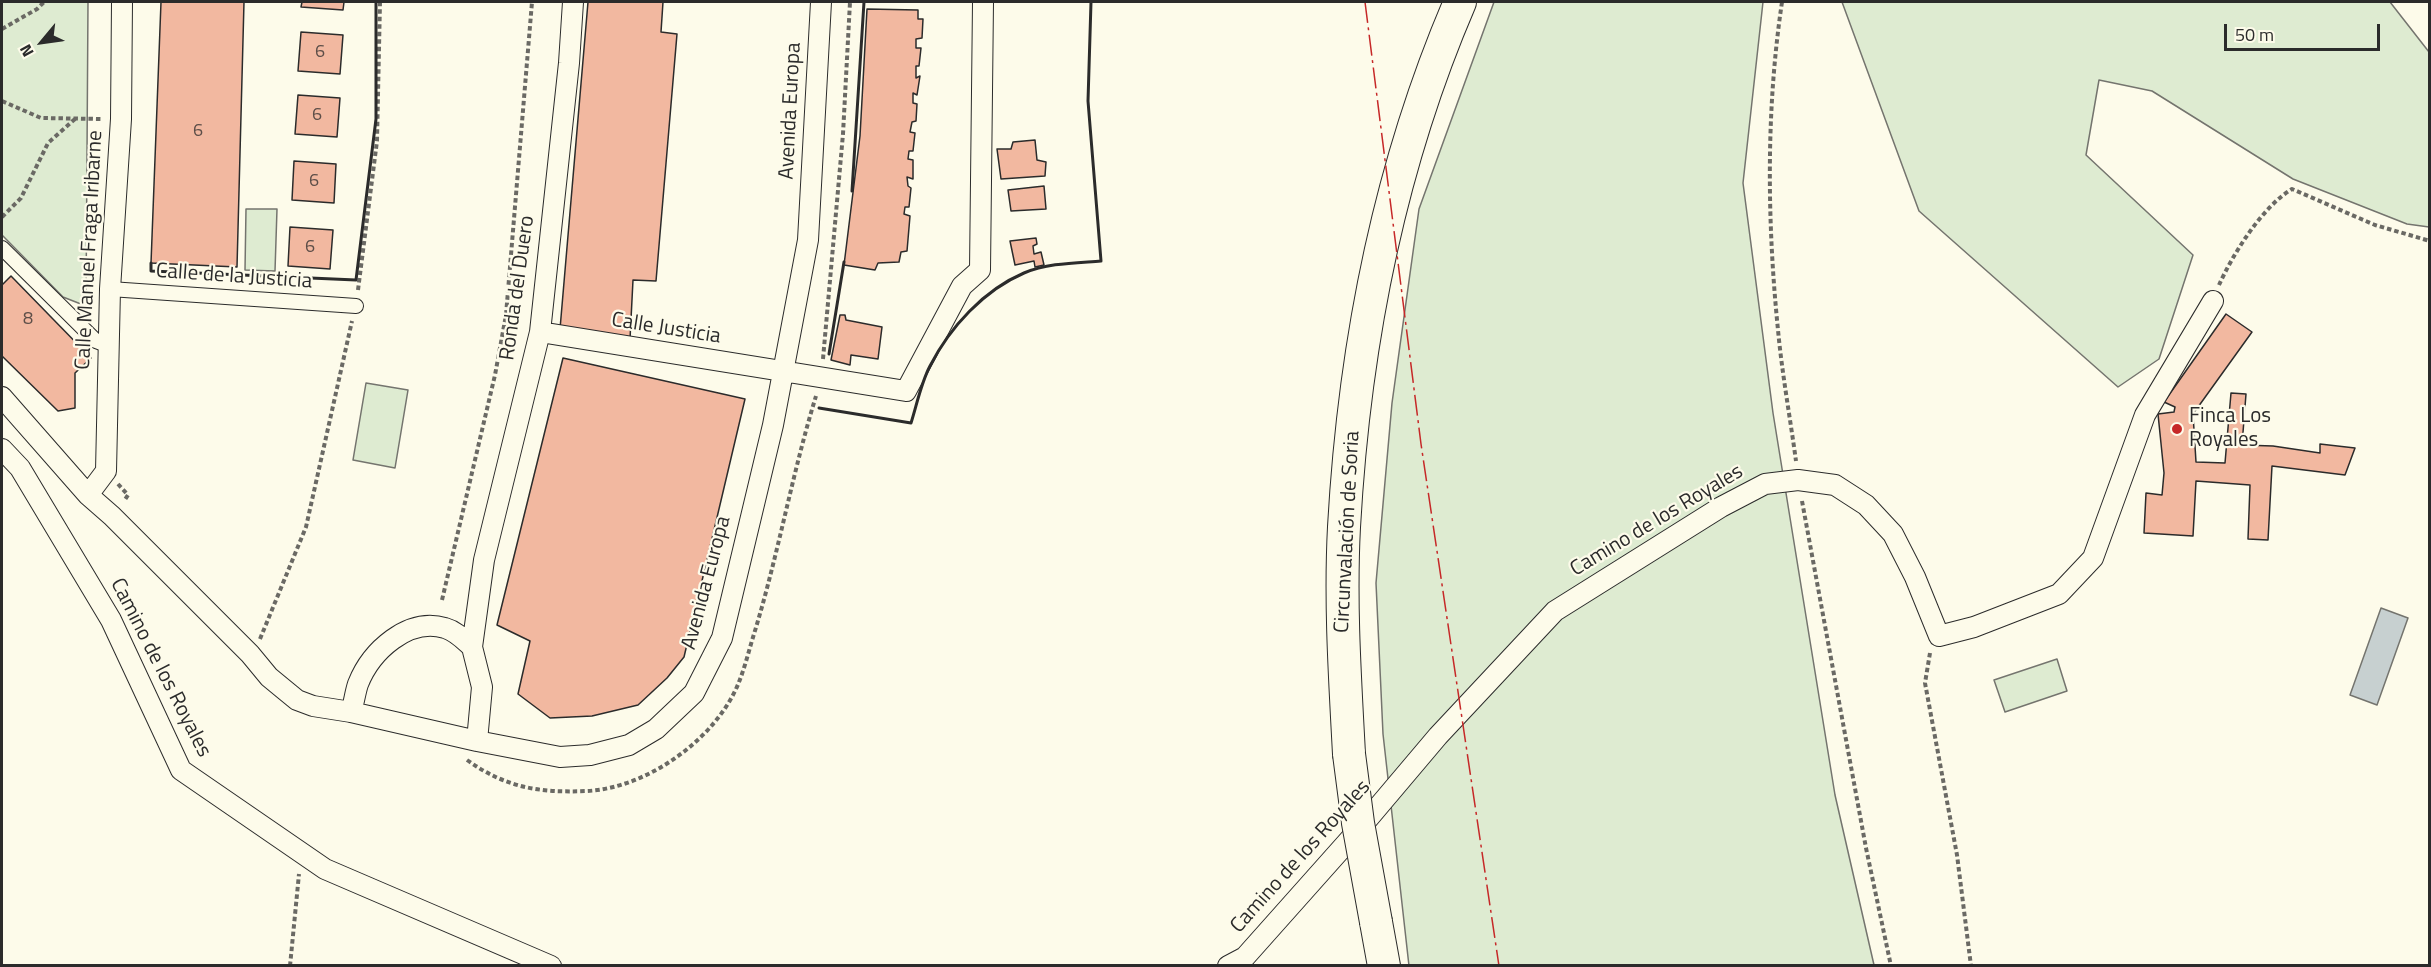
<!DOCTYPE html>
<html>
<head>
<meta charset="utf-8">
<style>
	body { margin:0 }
	#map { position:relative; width:2431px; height:967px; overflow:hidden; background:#fdfbea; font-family:"Titillium Web",sans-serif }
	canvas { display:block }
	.frame { position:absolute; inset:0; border:3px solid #2b2b2b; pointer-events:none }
	.north { position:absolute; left:12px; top:12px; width:60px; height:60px; -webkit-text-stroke:4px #fdfbea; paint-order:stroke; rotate:241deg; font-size:16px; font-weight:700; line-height:24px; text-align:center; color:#2b2b2b }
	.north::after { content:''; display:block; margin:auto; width:21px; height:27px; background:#2b2b2b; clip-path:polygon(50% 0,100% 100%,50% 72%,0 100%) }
	.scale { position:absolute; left:2224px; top:24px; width:156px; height:27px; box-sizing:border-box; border:3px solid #2b2b2b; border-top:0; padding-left:8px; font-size:18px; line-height:21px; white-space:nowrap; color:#2b2b2b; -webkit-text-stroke:4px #fdfbea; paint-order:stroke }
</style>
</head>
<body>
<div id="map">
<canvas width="2431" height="967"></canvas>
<div class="frame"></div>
<div class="north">N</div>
<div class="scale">50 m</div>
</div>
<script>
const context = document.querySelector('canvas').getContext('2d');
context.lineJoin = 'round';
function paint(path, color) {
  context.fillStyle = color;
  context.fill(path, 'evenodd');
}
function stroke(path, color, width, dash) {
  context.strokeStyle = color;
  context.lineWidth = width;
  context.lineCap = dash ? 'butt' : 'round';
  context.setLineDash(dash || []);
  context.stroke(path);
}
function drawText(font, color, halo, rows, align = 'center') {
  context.font = font + ' "Titillium Web",sans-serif';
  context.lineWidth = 4.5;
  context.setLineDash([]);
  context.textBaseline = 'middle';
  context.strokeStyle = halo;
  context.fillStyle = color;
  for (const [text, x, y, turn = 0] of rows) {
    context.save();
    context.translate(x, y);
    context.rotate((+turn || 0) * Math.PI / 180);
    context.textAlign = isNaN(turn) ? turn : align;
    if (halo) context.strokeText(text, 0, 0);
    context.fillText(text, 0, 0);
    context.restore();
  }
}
const green = new Path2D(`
	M2,2H88L86,306L63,297L2,235Z
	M1494,2H1763L1743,183L1773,413L1835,795L1874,965L1409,966L1383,734L1376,583L1392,403L1419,209Z
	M1842,2H2390L2429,52V227L2407,224L2293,179L2152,91L2099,80L2086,155L2193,255L2159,359L2118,387L1919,211Z
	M246,209H277L275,271L245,270Z
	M366,383L408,390L395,468L353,460Z
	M2057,659L2067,691L2005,712L1994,680Z`);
const water = new Path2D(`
	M2381,608L2408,618L2377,705L2350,695Z`);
const building = new Path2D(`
	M161,2H244L237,267L151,263Z
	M302,2H344L343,10L301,7Z
	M588,2H663L661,32L677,34L656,281L633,280L630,339L560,329Z
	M867,9L918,10V19H923L922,38L916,39V48H921L919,66H916V78L920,76L917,95L913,93V103L917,104L916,121L912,122L910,132L915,133L913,151H909L908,159L913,160V179L907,177L908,186L911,188L909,207H905L904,214L910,216L907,251L901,252L899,262L878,263L875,270L844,265L860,136Z
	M301,32L343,35L340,74L298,71Z
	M298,95L340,98L337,137L295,134Z
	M1035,140L1037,160L1046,162L1045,176L1001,179L997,149H1011L1013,142Z
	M294,161L336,164L334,203L292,200Z
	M1044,186L1046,209L1011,211L1008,190Z
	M290,227L333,230L330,269L288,266Z
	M1036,238L1037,244L1033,246L1034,254L1041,252L1044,265L1035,267L1034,261L1015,265L1010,241Z
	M11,276L91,358L75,373V408L58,411L2,356V285Z
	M2226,314L2252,332L2193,414L2196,462L2225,463L2231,393L2246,394L2242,445L2273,446L2320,453V444L2355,448L2345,475L2272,466L2268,540L2248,539L2250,485L2196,481L2193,536L2144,533L2146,493L2162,495L2164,473L2158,414L2174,412L2175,407L2164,402Z
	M840,315H845L846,320L882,327L878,359L851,355L850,365L831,360Z
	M563,358L745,399L684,657L667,678L638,705L592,716L550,718L518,694L530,641L497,625Z`);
const path = new Path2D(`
	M1782,2C1766,109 1767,221 1778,330C1782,373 1790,417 1796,461
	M2,29L37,9L44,2
	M2,101L41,118L101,119
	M2,217L21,198L48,143L75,119
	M2219,285C2233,254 2262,207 2292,189L2375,225L2430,241
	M358,290L377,141L380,2
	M823,359L843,134L850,2
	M118,484L128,495L124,501
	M1802,501L1866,848L1891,966
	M442,600L495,375L506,315L532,2
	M260,639L306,527L352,321
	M1930,653L1925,683L1957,855L1971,966
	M467,760C506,788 540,793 587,791C648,788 717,738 739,682C745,667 749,650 754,634C778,556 792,474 816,396
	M290,966L299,874`);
const pedestrian = new Path2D(`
	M2,248L96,341L109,346
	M110,289L356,306`);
const minor = new Path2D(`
	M540,332L906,391L962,286L980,270L983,2
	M2,397L88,495L112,516L250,654L269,677L286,691L297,700L313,706L351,712L477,741L560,757L590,755L629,745L656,729L694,693L722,638L773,425L808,240L821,2
	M2,449L20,468L111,620L181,770L325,869L551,966
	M88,495L106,471L110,289L121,119L122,2
	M351,712C354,703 355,693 358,684C371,651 408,617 445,628C456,631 464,640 472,647
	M477,741L482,687L472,647L484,560L540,332L569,63L573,2
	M1228,966L1245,957L1367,820L1438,736L1555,611L1721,507L1765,484L1798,480L1835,485L1866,505L1893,534L1915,577L1939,636L1974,627L2059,594L2093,558L2145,415L2213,301`);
const trunk = new Path2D(`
	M1349,754C1345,679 1340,603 1344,527C1354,348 1389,167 1460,2
	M1376,922L1384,966`);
const trunkBridge = new Path2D(`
	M1349,754L1358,823L1376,922`);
const wall = new Path2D(`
	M852,191L864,2
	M151,263V271L356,280L376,119V2
	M829,354L844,262
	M819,408L911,423C917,404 921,383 930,366C950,327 984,290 1024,273C1048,263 1075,263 1101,261L1088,101L1091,2`);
const power = new Path2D(`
	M1365,2L1421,444L1499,966`);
const markers = [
	[2177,429,6,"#c62828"]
];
const numberNames = [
	["6",320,53],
	["6",317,116],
	["6",198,132],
	["6",314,182],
	["6",310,248],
	["8",28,320]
];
const streetNames = [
	["Avenida Europa",791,111,-87],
	["Calle Manuel Fraga Iribarne",90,250,-87],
	["Calle de la Justicia",234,277,4],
	["Ronda del Duero",518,288,-82],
	["Calle Justicia",666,329,9],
	["Camino de los Royales",1657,521,-31],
	["Circunvalación de Soria",1348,532,-87],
	["Avenida Europa",707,583,-75],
	["Camino de los Royales",160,668,63],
	["Camino de los Royales",1301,857,-48]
];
const poiNames = [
	["Finca Los",2189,417],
	["Royales",2189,441]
];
paint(green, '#deebd1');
stroke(green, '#74746e', 1.5);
paint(water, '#c7d0d0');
stroke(water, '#74746e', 1.5);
paint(building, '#f2b8a0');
stroke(building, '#2b2b2b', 1.5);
stroke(pedestrian, '#2b2b2b', 16);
stroke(minor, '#2b2b2b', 22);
stroke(trunk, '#2b2b2b', 34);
stroke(path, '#6a6964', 4, [4.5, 3]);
stroke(pedestrian, '#fdfbea', 14);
stroke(minor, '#fdfbea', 20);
stroke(trunk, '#fdfbea', 32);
stroke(trunkBridge, '#2b2b2b', 34, []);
stroke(trunkBridge, '#fdfbea', 32);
stroke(wall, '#2b2b2b', 3);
stroke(power, '#c62828', 1.5, [21, 4.5, 3, 4.5]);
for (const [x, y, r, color] of markers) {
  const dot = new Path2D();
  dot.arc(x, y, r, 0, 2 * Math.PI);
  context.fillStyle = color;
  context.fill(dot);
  stroke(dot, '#fdfbea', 2);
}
drawText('18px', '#5d4e48', null, numberNames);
drawText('21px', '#2b2b2b', '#fdfbea', streetNames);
drawText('21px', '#2b2b2b', '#fdfbea', poiNames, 'left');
</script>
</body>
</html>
